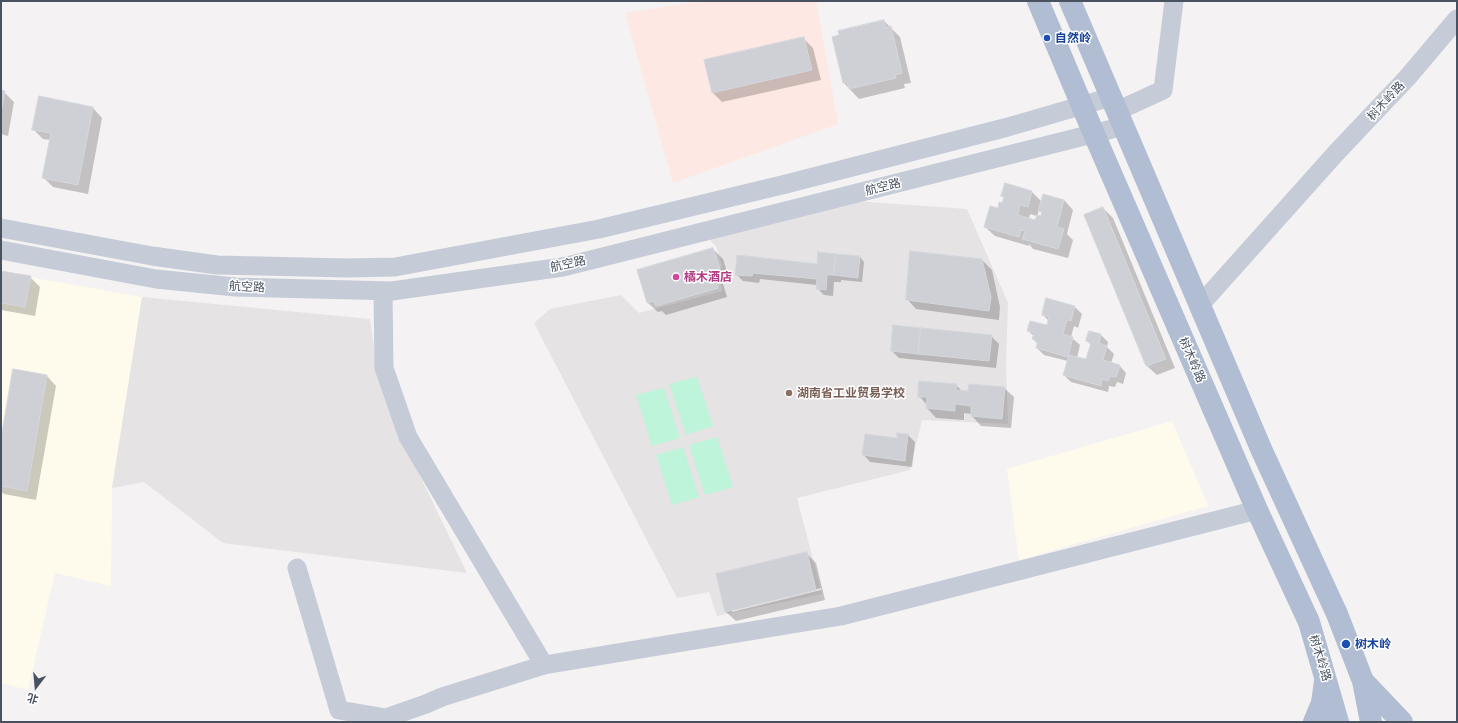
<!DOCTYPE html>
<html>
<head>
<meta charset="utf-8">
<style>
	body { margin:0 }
	#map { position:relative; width:1458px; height:723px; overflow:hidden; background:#f4f2f2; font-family:"Asap Condensed","Noto Sans SC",sans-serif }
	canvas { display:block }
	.frame { position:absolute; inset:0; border:2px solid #485261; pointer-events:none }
	.north { position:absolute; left:16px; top:667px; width:40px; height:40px; -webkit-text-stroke:3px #fff; paint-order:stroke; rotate:196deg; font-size:11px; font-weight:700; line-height:16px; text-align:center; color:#485261 }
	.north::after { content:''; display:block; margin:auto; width:14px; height:18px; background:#485261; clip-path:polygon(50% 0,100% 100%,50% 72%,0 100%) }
</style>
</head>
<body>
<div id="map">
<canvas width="1458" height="723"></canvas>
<div class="frame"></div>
<div class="north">北</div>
</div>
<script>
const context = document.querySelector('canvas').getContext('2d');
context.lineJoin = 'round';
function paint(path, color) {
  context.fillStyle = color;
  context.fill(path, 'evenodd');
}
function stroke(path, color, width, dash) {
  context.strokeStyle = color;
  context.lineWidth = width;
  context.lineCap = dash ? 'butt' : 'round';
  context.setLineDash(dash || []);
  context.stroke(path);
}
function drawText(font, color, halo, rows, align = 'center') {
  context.font = font + ' "Asap Condensed","Noto Sans SC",sans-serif';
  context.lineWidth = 3;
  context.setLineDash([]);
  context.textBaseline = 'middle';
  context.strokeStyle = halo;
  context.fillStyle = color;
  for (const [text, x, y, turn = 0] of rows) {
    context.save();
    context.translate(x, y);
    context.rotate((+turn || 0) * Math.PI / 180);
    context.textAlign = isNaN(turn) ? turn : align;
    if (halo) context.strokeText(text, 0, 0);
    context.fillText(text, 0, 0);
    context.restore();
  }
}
const commercial = new Path2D(`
	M1,272L142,297L112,488L111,586L55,573L28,690L1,683Z
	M1172,421L1208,506L1019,560L1007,469Z`);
const education = new Path2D(`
	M855,201L967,209L1008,303L1006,365L1008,424L922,420L910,470L797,498L822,594L717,616L709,592L677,598L534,323L550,309L621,295L639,313L722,291L718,272L722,267L716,246L709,239Z
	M142,297L370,319L378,375L403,441L467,573L223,543L144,482L112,488Z`);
const medical = new Path2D(`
	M701,1H816L838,124L673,183L625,13Z`);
const green = new Path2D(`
	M697,377L713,426L686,435L669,384Z
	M664,388L680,438L652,446L636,395Z
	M717,437L733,487L705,495L689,445Z
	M683,447L699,497L672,505L656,455Z`);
const shadow = new Path2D(`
	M884,21L900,37L911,83L904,84L905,88L859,99L844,83Z
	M803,38L813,48L821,80L722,102L713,93Z
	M1,92H4L14,102L8,136L1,134Z
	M39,98L93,108L102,118L88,194L53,187L43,177L50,140L43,139L33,129Z
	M1032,192L1042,202L1064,200L1073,210L1067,234L1073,240L1068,258L1033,249L1029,244V246L995,236L985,227L1003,204ZM1039,210L1042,214V217L1037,216ZM1030,214L1037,216L1036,221L1029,219Z
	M1103,208L1113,218L1175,368L1157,375L1147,366L1085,216Z
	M713,249L723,259L729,278L722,280L727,297L666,315L662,311L658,312L648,303Z
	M860,257L864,262L862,282L841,280V282H834L833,296L824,295L817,288V285L760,279L759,283L743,281L736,274L818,265Z
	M982,260L992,270L1000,307L999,320L916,309L907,299Z
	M1,272L30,277L40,287L35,316L1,310Z
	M1075,307L1082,314L1078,328L1074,326L1071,337L1080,345L1077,358L1087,361L1091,345L1087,341L1101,335L1108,342L1107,347L1114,354L1111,363L1119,365L1126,373L1123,384L1117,382L1115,387L1109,386L1108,392L1071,382L1064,375L1068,361L1044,355L1037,348L1038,344L1033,339L1034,336L1028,331L1048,326L1049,321L1043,315Z
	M991,336L999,344L996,368L899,358L892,351Z
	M47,376L56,386L36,500L4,494L1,491V444Z
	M956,385L962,391L969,392L1004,388L1014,397L1011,428L981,426L972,416V414L964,413V420L936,418L927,408V405L919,396Z
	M908,435L915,442L912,467L870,462L863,454Z
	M806,553L816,563L825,600L736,621L726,612ZM821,588V590L732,612V610Z`);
const building = new Path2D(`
	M884,20L886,28L891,26L902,73L895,75L896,78L849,89L847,82L843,83L832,37L839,35L838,31Z
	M804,37L812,70L712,93L704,60Z
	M1,90L5,91L1,112Z
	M39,96L93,107L78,185L42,178L51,133L32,130Z
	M1005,183L1032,191L1028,207L1020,205L1018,215L1035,220L1037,215L1041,216L1042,212L1038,211L1043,194L1064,200L1057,227L1064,229L1058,249L1022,239L1025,231L1021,230L1019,237L984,227L990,206L998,208L999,202L1002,203L1004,197L1001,196Z
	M1103,207L1166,359L1146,366L1084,215Z
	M713,248L720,269L713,271L718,288L656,306L654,301L647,303L637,270Z
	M910,251L982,259L991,297L989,311L906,300Z
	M818,252L836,254L834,275H827L826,290L816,289L817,279L753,273L752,276L735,275L737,255L817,264Z
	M836,254L860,256L858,278L834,275Z
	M1,271L31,276L25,307L1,303Z
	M1046,298L1075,306L1071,321L1067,320L1063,334L1073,337L1068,357L1036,348L1038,341L1032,339L1034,333L1027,331L1030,321L1047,325L1049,317L1042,315Z
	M893,325L921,328L918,354L891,351Z
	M921,328L992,335L989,361L918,354Z
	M1089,331L1101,334L1099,343L1107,346L1103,360L1120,365L1116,377L1110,376L1108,381L1102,379L1101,386L1063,375L1069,355L1086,359L1091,343L1086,341Z
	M13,369L47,375L27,491L1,486V439Z
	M919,381L957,384L956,390L968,391L969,384L1005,387L1002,419L971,416V406L955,404V411L926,408L927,397H918Z
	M897,433L908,434L905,461L862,455L865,434L897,438Z
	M807,552L816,590L725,612L716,574Z`);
const minor = new Path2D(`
	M1117,111L1163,90L1174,1
	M1,228L152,256L217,265L347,268L395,267L599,229L786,184L1008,127L1111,97
	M1,250L156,279L235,287L392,291L563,267L1124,126
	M383,291L384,368L408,437L544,665L841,616L1257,510
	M1200,305L1336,153L1407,78L1457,19
	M297,568L339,710L386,718L426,704L442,697L544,665`);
const major = new Path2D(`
	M1038,1L1094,134L1257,510L1309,622L1338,722
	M1070,1L1262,451L1337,614L1363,681L1371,722
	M1363,681L1402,722
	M1314,722L1322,703L1325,681`);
const markers = [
	[1047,38,4,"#1a4fb4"],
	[676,277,4,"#d1479c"],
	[789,393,4,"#8d6e63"],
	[1346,644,5,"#1a4fb4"]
];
const transitNames = [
	["自然岭",1055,38],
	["树木岭",1355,644]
];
const streetNames = [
	["树木岭路",1386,101,-47],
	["航空路",883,187,-14],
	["航空路",568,264,-12],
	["航空路",247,287,3],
	["树木岭路",1192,360,66],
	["树木岭路",1320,658,73]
];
const hotelNames = [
	["橘木酒店",684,277]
];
const educationNames = [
	["湖南省工业贸易学校",797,393]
];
paint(commercial, '#fefbec');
paint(education, '#e5e3e4');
paint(medical, '#fde8e3');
paint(green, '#bef4da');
paint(shadow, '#0003');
paint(building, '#ced0d6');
stroke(building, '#d5d7de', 1);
stroke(minor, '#c5ccd7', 19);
stroke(major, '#b0bdd2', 22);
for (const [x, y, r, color] of markers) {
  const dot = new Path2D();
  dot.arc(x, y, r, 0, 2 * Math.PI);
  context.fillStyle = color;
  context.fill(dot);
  stroke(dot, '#fff', 1.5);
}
drawText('bold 12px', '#164399', '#fff', transitNames, 'left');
drawText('12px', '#485261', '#fff', streetNames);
drawText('bold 12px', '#b23c85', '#fff', hotelNames, 'left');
drawText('bold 12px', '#785e54', '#fff', educationNames, 'left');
</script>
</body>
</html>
